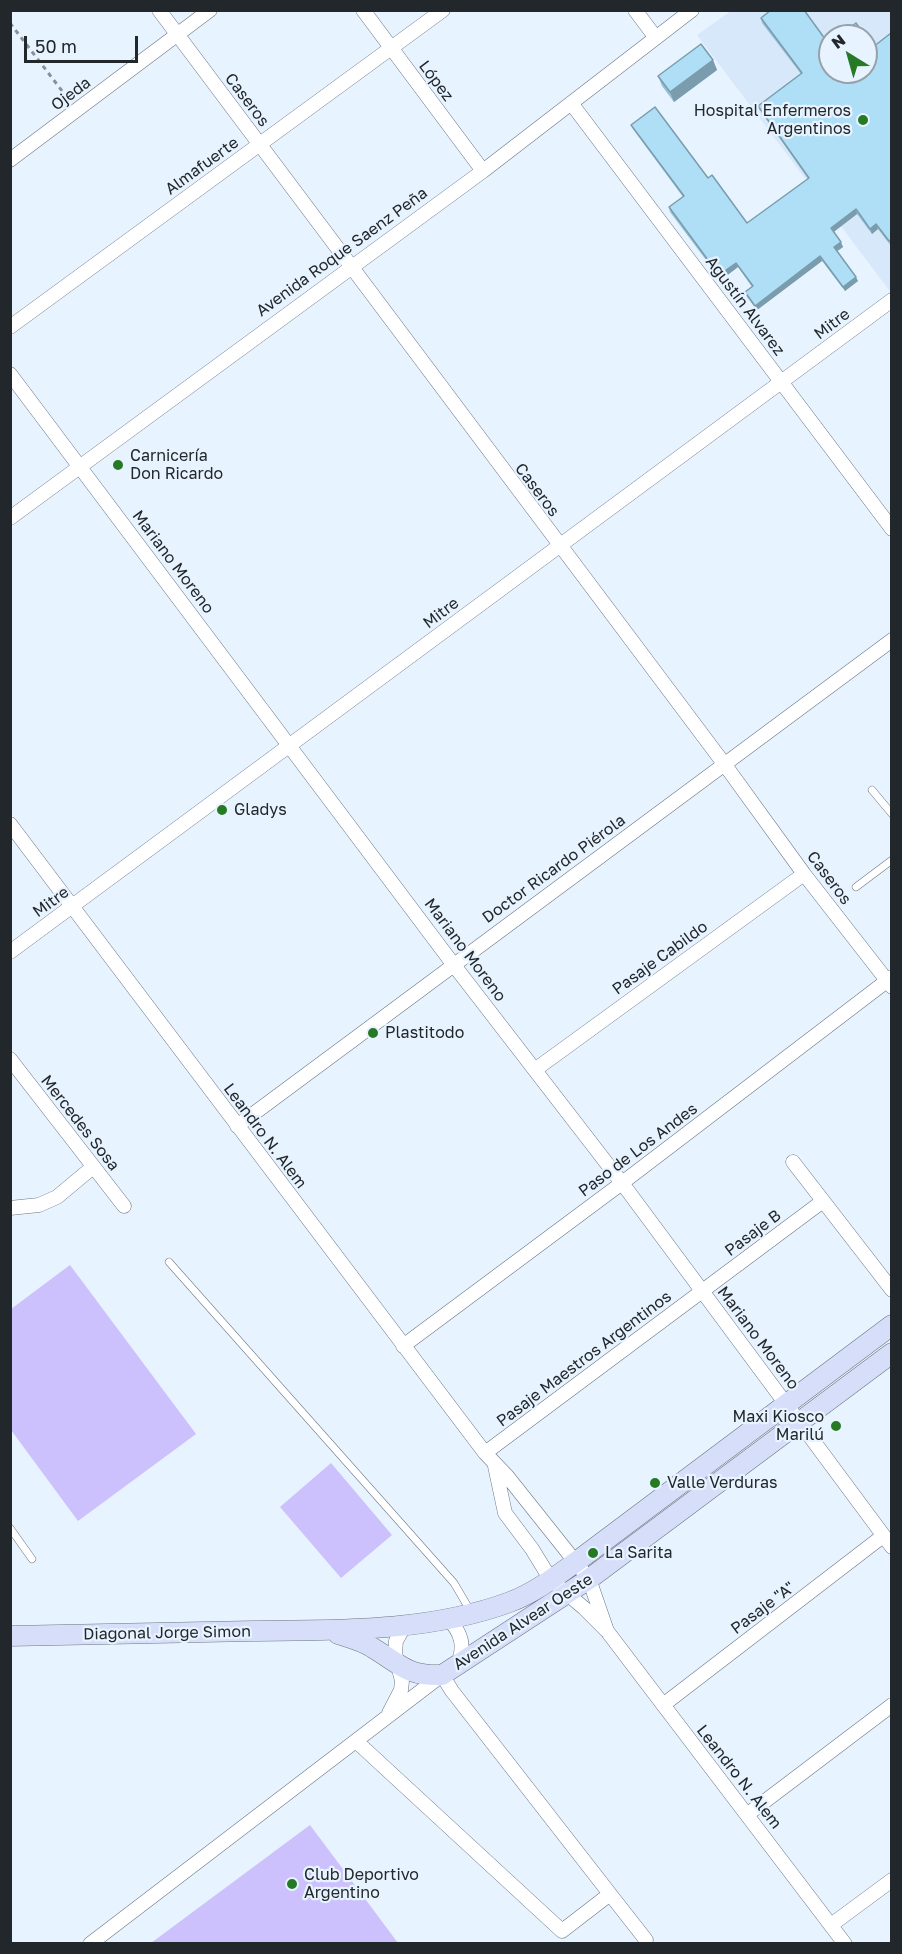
<!DOCTYPE html>
<html>
<head>
<meta charset="utf-8">
<style>
	body { margin:0 }
	#map { position:relative; width:902px; height:1954px; overflow:hidden; background:#e7f3ff; font-family:"Golos Text",sans-serif }
	canvas { display:block }
	.frame { position:absolute; inset:0; border:12px solid #22272b; pointer-events:none }
	.north { position:absolute; left:818px; top:24px; width:60px; height:60px; box-sizing:border-box; background:#e7f3ff; border:2px solid #98a1aa; border-radius:50%; rotate:323deg; font-size:16px; font-weight:700; line-height:24px; text-align:center; color:#22272b }
	.north::after { content:''; display:block; margin:auto; width:21px; height:27px; background:#277a25; clip-path:polygon(50% 0,100% 100%,50% 72%,0 100%) }
	.scale { position:absolute; left:24px; top:36px; width:114px; height:27px; box-sizing:border-box; border:3px solid #22272b; border-top:0; padding-left:8px; font-size:18px; line-height:21px; white-space:nowrap; color:#22272b; -webkit-text-stroke:4px #e7f3ff; paint-order:stroke }
</style>
</head>
<body>
<div id="map">
<canvas width="902" height="1954"></canvas>
<div class="frame"></div>
<div class="north">N</div>
<div class="scale">50 m</div>
</div>
<script>
const context = document.querySelector('canvas').getContext('2d');
context.lineJoin = 'round';
function paint(path, color) {
  context.fillStyle = color;
  context.fill(path, 'evenodd');
}
function stroke(path, color, width, dash) {
  context.strokeStyle = color;
  context.lineWidth = width;
  context.lineCap = dash ? 'butt' : 'round';
  context.setLineDash(dash || []);
  context.stroke(path);
}
function drawText(font, color, halo, rows, align = 'center') {
  context.font = font + ' "Golos Text",sans-serif';
  context.lineWidth = 4.5;
  context.setLineDash([]);
  context.textBaseline = 'middle';
  context.strokeStyle = halo;
  context.fillStyle = color;
  for (const [text, x, y, turn = 0] of rows) {
    context.save();
    context.translate(x, y);
    context.rotate((+turn || 0) * Math.PI / 180);
    context.textAlign = isNaN(turn) ? turn : align;
    if (halo) context.strokeText(text, 0, 0);
    context.fillText(text, 0, 0);
    context.restore();
  }
}
const built = new Path2D(`
	M731,11H891L892,288L889,290L697,35ZM830,36H866V72H830Z`);
const green = new Path2D(`
	M70,1265L196,1434L78,1521L11,1430V1309Z
	M331,1463L392,1535L341,1578L280,1507Z
	M310,1825L398,1943H151Z`);
const path = new Path2D(`
	M10,23L69,100`);
const lane = new Path2D(`
	M872,790L892,814
	M856,887L892,860
	M169,1262L454,1583L471,1612
	M10,1528L32,1559`);
const street = new Path2D(`
	M159,10L725,765L804,874L892,987
	M363,10L483,171
	M635,10L656,38
	M571,103L892,529
	M10,160L210,10
	M10,327L443,10
	M10,374L453,964L622,1183L892,1547
	M10,518L483,171L692,10
	M10,824L485,1453L507,1476L589,1579L607,1631
	M10,952L892,300
	M10,1059L124,1206
	M536,1069L804,874
	M237,1126C454,963 674,803 892,640
	M793,1162L892,1290
	M10,1208L39,1205L57,1197L93,1167
	M403,1346L622,1183L892,977
	M485,1453L823,1201
	M495,1466L505,1513L532,1549L551,1580L584,1608L607,1631L845,1944
	M448,1618C462,1634 465,1645 458,1665
	M663,1705L883,1536
	M389,1713L401,1690L402,1681L395,1653L396,1641L405,1625
	M748,1814L892,1705
	M610,1894L646,1940
	M831,1925L892,1880
	M90,1944L442,1675L452,1691L610,1894L562,1931L357,1742`);
const secondary = new Path2D(`
	M338,1634C350,1638 363,1641 373,1648C401,1665 407,1676 442,1675L589,1579L892,1353
	M10,1636C91,1634 172,1633 253,1631C338,1630 429,1632 510,1602C534,1593 555,1577 576,1562L892,1325`);
const wall = new Path2D(`
	M761,18L828,43L891,246L878,229L872,234L857,214L834,232L843,247L837,251L858,281L845,291L822,261L757,310L747,297L745,292L752,287L738,267L721,280L670,212L669,207L683,197L633,129L631,125L708,178L747,223L808,179L760,110L758,106L801,74L762,23Z
	M713,60L717,70L674,102L662,86L658,76Z`);
const shadedWall = new Path2D(`
	M713,60L717,70L674,102L670,92Z
	M856,209L857,214L832,233L831,228Z
	M876,224L878,229L872,234L870,229Z
	M841,242L843,247L836,252L834,247Z
	M820,256L822,261L757,310L755,306Z
	M736,263L738,267L721,280L719,275Z
	M856,277L858,281L845,291L843,287Z`);
const building = new Path2D(`
	M771,10H804L828,43L830,42V72H866V37L873,47L891,33V240L889,241L876,224L870,229L856,209L831,228L841,242L834,247L856,277L843,287L820,256L755,306L745,292L753,286L736,263L719,275L669,207L684,196L631,125L655,107L708,178L712,175L747,223L809,178L758,106L802,73L761,18Z
	M856,23L865,36H838Z
	M701,44L713,60L670,92L658,76Z`);
const markers = [
	[863,120,6,"#277a25"],
	[118,465,6,"#277a25"],
	[222,810,6,"#277a25"],
	[373,1033,6,"#277a25"],
	[836,1426,6,"#277a25"],
	[655,1483,6,"#277a25"],
	[593,1553,6,"#277a25"],
	[292,1884,6,"#277a25"]
];
const streetNames = [
	["López",436,81,53],
	["Ojeda",71,94,-37],
	["Caseros",247,100,53],
	["Almafuerte",202,166,-36],
	["Avenida Roque Saenz Peña",342,252,-36],
	["Agustín Alvarez",745,306,53],
	["Mitre",832,324,-37],
	["Caseros",537,490,53],
	["Mariano Moreno",173,562,53],
	["Mitre",441,613,-37],
	["Doctor Ricardo Piérola",554,869,-36],
	["Caseros",829,878,53],
	["Mitre",51,902,-36],
	["Mariano Moreno",465,950,53],
	["Pasaje Cabildo",660,958,-36],
	["Mercedes Sosa",80,1123,52],
	["Leandro N. Alem",265,1136,53],
	["Paso de Los Andes",638,1150,-37],
	["Pasaje B",753,1233,-37],
	["Mariano Moreno",758,1338,53],
	["Pasaje Maestros Argentinos",584,1359,-37],
	["Pasaje \"A\"",763,1608,-37],
	["Avenida Alvear Oeste",523,1622,-33],
	["Diagonal Jorge Simon",167,1633,-1],
	["Leandro N. Alem",739,1777,52]
];
const poiNames = [
	["Hospital Enfermeros",851,111,"right"],
	["Argentinos",851,129,"right"],
	["Carnicería",130,456],
	["Don Ricardo",130,474],
	["Gladys",234,810],
	["Plastitodo",385,1033],
	["Maxi Kiosco",824,1417,"right"],
	["Marilú",824,1435,"right"],
	["Valle Verduras",667,1483],
	["La Sarita",605,1553],
	["Club Deportivo",304,1875],
	["Argentino",304,1893]
];
paint(built, '#d7e8fa');
paint(green, '#ccc1fc');
stroke(lane, '#6c7680', 8);
stroke(street, '#6c7680', 15);
stroke(secondary, '#6c7680', 21);
stroke(path, '#889199', 3, [4.5, 4.5]);
stroke(lane, '#fff', 7);
stroke(street, '#fff', 14);
stroke(secondary, '#d7def9', 20);
paint(wall, '#96c0d4');
paint(shadedWall, '#7a9cac');
paint(building, '#aedff6');
stroke(building, '#7a9cac', 1.5);
for (const [x, y, r, color] of markers) {
  const dot = new Path2D();
  dot.arc(x, y, r, 0, 2 * Math.PI);
  context.fillStyle = color;
  context.fill(dot);
  stroke(dot, '#e7f3ff', 2);
}
drawText('16px', '#22272b', '#e7f3ff', streetNames);
drawText('16px', '#22272b', '#e7f3ff', poiNames, 'left');
</script>
</body>
</html>
